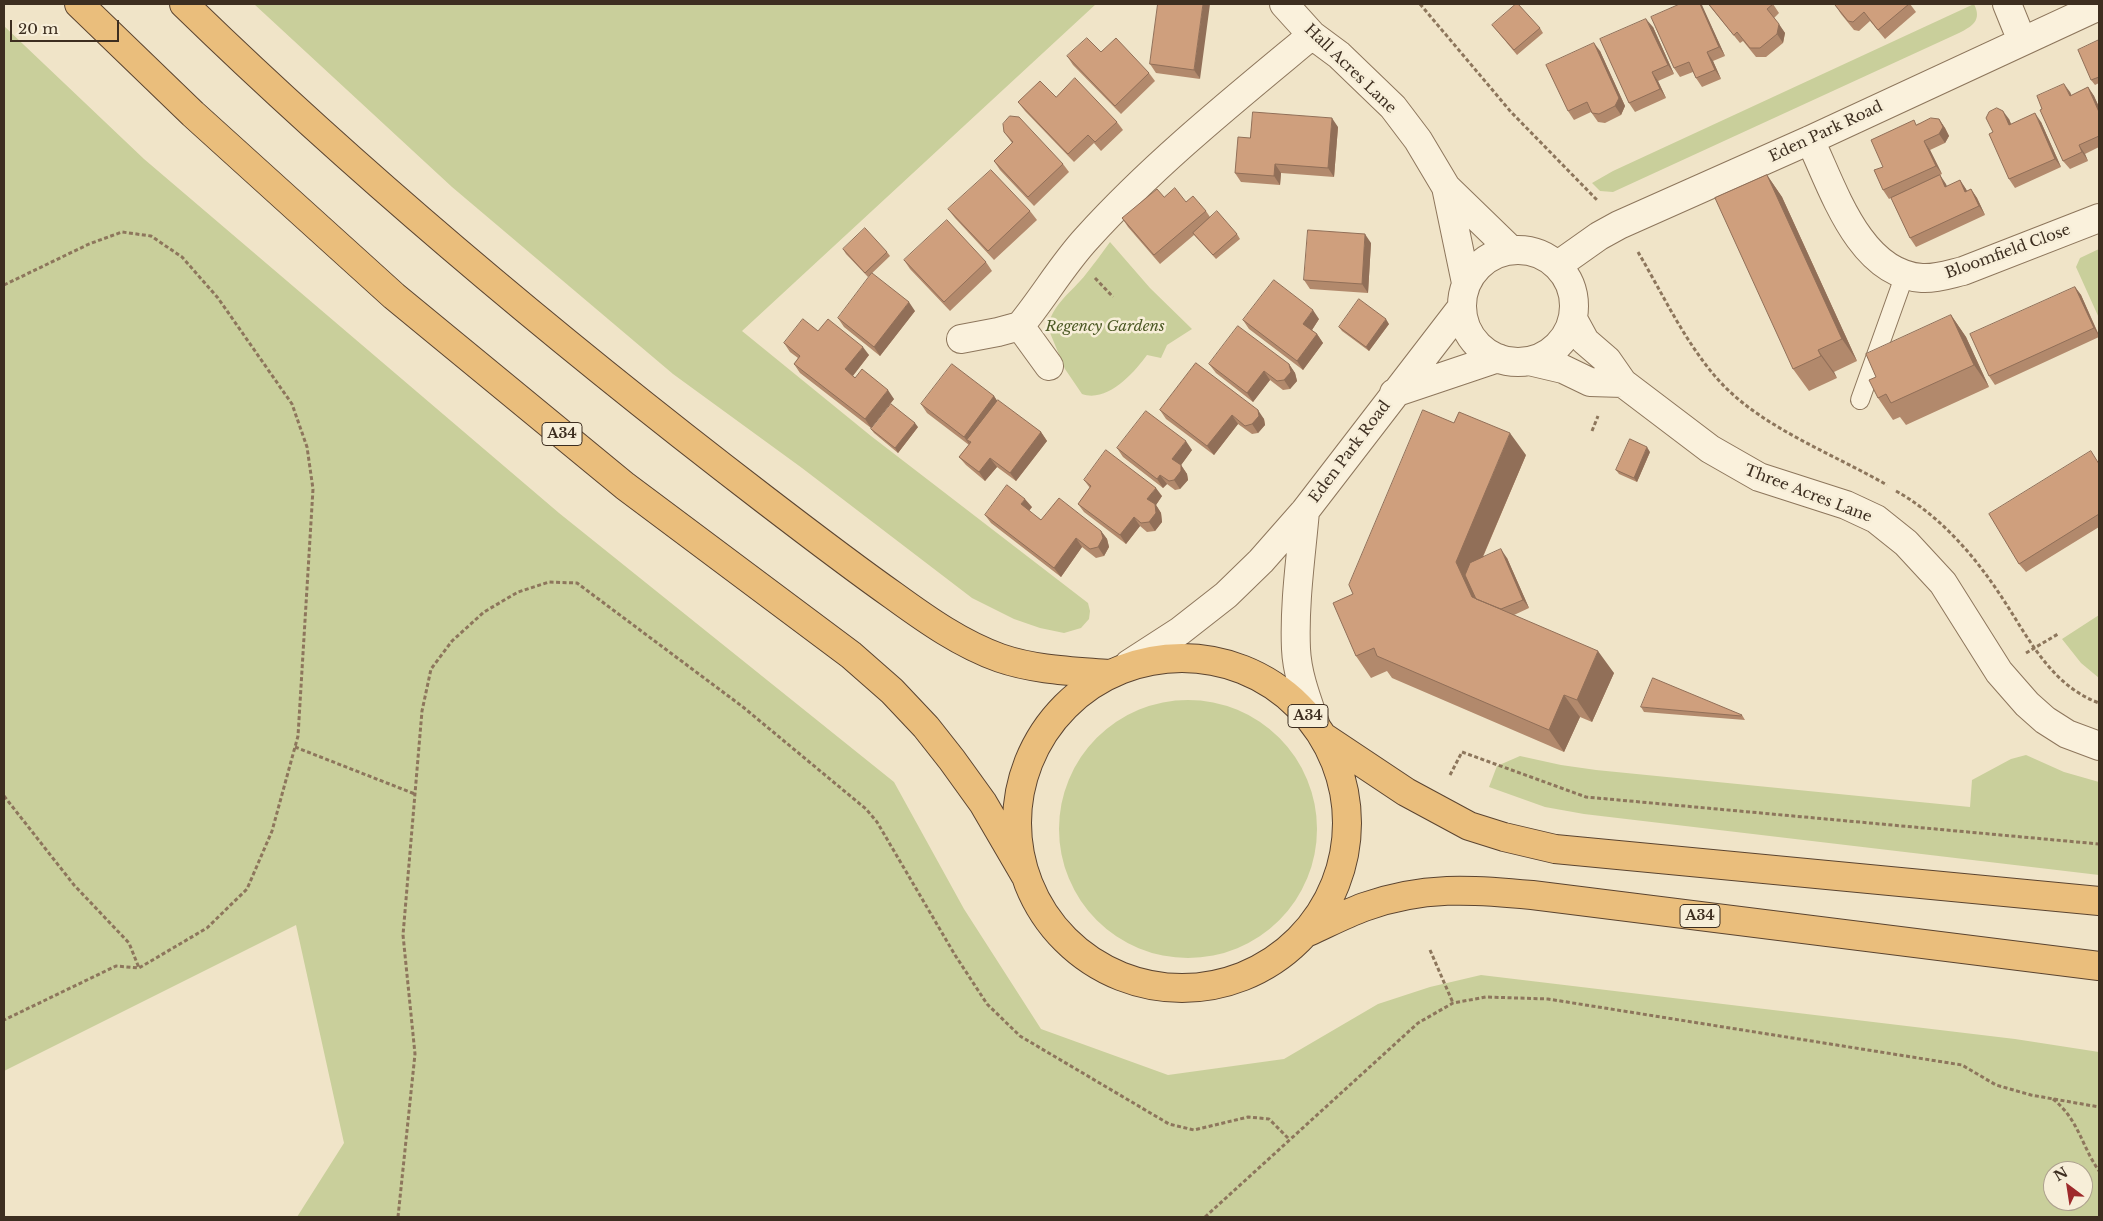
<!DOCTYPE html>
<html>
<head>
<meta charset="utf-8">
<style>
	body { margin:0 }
	#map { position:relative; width:2103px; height:1221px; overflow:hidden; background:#f0e4c8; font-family:"Libre Baskerville",serif }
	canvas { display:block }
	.frame { position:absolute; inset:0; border:5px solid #3d2e20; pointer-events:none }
	.north { position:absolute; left:2043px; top:1161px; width:50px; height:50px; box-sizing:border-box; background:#f7eed8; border:1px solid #ada18e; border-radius:50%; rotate:329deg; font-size:14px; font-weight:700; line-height:20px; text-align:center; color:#3d2e20 }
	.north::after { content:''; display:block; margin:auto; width:18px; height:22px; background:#9e2a2b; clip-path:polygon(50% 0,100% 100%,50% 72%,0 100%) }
	.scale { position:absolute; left:10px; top:20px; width:109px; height:22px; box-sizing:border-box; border:2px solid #3d2e20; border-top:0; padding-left:6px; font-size:15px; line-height:18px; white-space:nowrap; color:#3d2e20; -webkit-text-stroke:4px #f7eed8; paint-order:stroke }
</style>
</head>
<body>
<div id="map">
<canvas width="2103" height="1221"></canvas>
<div class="frame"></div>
<div class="north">N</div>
<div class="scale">20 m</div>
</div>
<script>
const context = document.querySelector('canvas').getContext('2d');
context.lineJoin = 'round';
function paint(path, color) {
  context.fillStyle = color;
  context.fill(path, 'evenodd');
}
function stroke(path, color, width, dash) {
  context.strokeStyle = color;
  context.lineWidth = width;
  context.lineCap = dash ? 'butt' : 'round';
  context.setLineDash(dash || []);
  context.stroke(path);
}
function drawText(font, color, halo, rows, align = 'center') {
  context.font = font + ' "Libre Baskerville",serif';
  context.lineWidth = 5;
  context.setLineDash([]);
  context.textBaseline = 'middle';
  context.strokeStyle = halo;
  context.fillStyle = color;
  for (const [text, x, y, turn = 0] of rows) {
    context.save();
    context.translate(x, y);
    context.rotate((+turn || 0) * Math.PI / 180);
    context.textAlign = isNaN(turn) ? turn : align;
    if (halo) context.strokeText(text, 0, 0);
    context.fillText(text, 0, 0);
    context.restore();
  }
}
const green = new Path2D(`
	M254,4H1096L742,331L871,436L1088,603L1090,611L1089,619L1081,628L1064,633L1040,628L1014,619L972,598L802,468L673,374L452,187Z
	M1974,4C1982,20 1973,26 1959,33L1613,192L1600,191L1592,183L1613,171Z
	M4,26L144,159L559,513L894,782L964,909L1041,1029L1168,1075L1284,1059L1378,1004L1430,987L1481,975L2015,1039L2099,1052V1217H297L344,1143L296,925L4,1071ZM2053,1171H2083V1201H2053Z
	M1110,242L1150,288L1192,329L1167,345L1161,358L1147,355C1134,373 1107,403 1082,394L1065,369L1048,328C1051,305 1073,291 1086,274C1094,264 1102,253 1110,242Z
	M2099,249V318L2076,267L2080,258Z
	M2099,615V678L2081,663L2062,639Z
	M1059 829a129 129 0 1 1 258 0a129 129 0 1 1-258 0Z
	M2026,755L2064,772L2099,782V875L1584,814L1545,807L1489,787L1497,766L1520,756L1561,765L1596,770L1970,807L1972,780L2011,759Z`);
const path = new Path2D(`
	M1420,4L1511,112L1597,200
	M1638,252C1664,296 1688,349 1724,386C1766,429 1835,455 1887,485
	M1095,278L1113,297
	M4,285L89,244L122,232L151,236L182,257L218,298L292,404L307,447L313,489L298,736L272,831L247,889L207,928L139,968L116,966L4,1020
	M1592,431L1598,416
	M1896,491C1934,512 1967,547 1992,583C2024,627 2045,683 2099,703
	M2026,653L2058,634
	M295,747L415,794
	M1450,775L1462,752L1586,797L2099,844
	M4,796L74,885L129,943L139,968
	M1430,950L1453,1003
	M2053,1099C2079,1120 2081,1145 2099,1171
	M398,1217L415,1054L403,935L422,711L431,669L452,641L484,612L518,592L549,582L577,583L743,707L866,809L877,822L955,955L987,1004L1020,1036L1169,1124L1194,1130L1248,1117L1269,1119L1289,1139
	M1205,1217L1418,1023L1453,1003L1486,997L1548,999L1962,1065L1996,1085L2031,1095L2099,1107`);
const service = new Path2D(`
	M1860,400L1905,274`);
const minor = new Path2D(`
	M1284,4L1312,35L1339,55L1393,107L1418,140L1446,187L1466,283
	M2007,4L2022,41
	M1810,140C1833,188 1859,274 1922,278C1936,279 1950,274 1963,271L2099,218
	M1446,187L1511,250
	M1462 306a56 56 0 1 1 112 0a56 56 0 1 1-112 0Z
	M1558,265L1599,236L1619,225L1810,140L2099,6
	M1573,319L1585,341L1607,360L1623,383L1710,449L1759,477L1846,505L1876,519L1906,543L1943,583L1999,672L2027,704L2045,720L2067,734L2099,746
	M1020,326C1044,297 1062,265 1087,238C1155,163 1235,99 1312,35
	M961,339L998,332L1020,326L1049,366
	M1529,361L1563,369L1590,382L1623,383
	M1394,393L1498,358
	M1305,511C1301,557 1294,603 1296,649C1297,674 1307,700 1315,723
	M1129,664L1180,631L1226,595L1261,561L1305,511L1462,307`);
const trunk = new Path2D(`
	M79,4L193,114L394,296L625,486L851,655L892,691L926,727L952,760L983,803L1025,875
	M184,4C366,181 562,344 764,499C807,532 850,565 894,596C927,620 961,644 1000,658C1035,670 1072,671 1109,674
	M1017 823a165 165 0 1 1 330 0a165 165 0 1 1-330 0Z
	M1325,738L1406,792L1469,826L1504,837L1555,849L2099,901
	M1308,932C1326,924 1345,914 1364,907C1422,886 1472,889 1532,895L2099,966`);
const wall = new Path2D(`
	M1158,4L1200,79L1156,73L1150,64Z
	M1680,4H1701L1725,56L1713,61L1721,79L1702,87L1696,78L1693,72L1680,77L1674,68Z
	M1708,4H1773L1779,13L1774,18L1785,33L1783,43L1766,57H1756L1743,41L1740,43Z
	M1835,4H1910L1916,12L1885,39L1870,21L1859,31L1854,30L1841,14L1835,5Z
	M1492,25L1540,28L1543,33L1517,55Z
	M1653,27L1674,74L1658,81L1666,98L1635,112L1629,103Z
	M2099,40V83L2095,85L2091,80Z
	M1600,51L1625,106L1621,115L1605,123L1598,122L1591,112L1574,120L1568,111Z
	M1101,52L1149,73L1155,81L1121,114L1073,65L1067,56Z
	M2088,87L2094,96L2099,107V147L2085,154L2088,161L2070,169L2063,161L2042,109L2070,92L2071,96Z
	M1056,97L1117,122L1123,130L1101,151L1094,143L1074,162L1025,111L1018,102Z
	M1939,119L1945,128L1949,136L1945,143L1930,150L1942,174L1940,175L1947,187L1960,180L1967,191L1971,189L1977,198L1985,215L1916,247L1910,238L1891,198L1889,199L1883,190V167L1917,124Z
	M2009,119L2011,124L2041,122L2061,167L2015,188L2009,179L1993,132Z
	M1338,127L1334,177L1281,173L1280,185L1241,182L1235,173L1250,138Z
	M1004,132L1063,164L1069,172L1034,206L1000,170L994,161L1012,143Z
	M1767,175L1782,197L1857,361L1834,372L1837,378L1809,391L1793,369Z
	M1164,197L1186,202L1206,211L1210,217L1237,234L1240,239L1216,259L1194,235L1160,264L1128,227L1122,218Z
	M948,209L1030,211L1037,220L994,260L955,218Z
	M1371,243L1368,293L1310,289L1304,280Z
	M843,249L887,252L890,256L868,277L846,254Z
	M904,260L986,262L992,271L950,311L910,269Z
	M2075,287L2081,295L2099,335V337L1995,385L1989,376Z
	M915,311L880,356L844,327L838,318Z
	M1951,315L1966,337L1989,387L1906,425L1900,417L1893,420L1878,398L1876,377Z
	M1319,319L1312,330L1317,334L1323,343L1303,370L1249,329L1243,320Z
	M1389,324L1369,351L1342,331L1339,327Z
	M818,331L869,355L853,376L894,399L871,428L800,373L794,364L798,358L790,352L784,343Z
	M1196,363L1264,419L1265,425L1258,433L1252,434L1238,424L1214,455L1166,419L1160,410Z
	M1209,364H1289L1295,373L1297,381L1290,389L1283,390L1270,380L1253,402L1216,373Z
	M994,396L997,401L1041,432L1047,441L1016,481L997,467L985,481L966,465L959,457L969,445L927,413L921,404Z
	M918,427L898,453L874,433L871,429Z
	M1117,448L1192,450L1181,465L1187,474L1188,480L1180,489L1175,490L1167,484L1163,488L1123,457Z
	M1650,452L1637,482L1619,474L1616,470Z
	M1526,455L1483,557L1507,558L1529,608L1514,615L1614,673L1592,722L1580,717L1564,752L1392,678L1387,671L1371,678L1356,656L1353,594Z
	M2099,463V527L2026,572L2019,564Z
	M1084,480L1162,496L1156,505L1161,513L1162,522L1155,531L1147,532L1140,526L1126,544L1084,512L1078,504L1090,488Z
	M1032,507L1029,511L1041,520L1101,531L1107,539L1109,547L1104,556L1096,558L1082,547L1061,577L991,523L985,515Z
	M1641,707L1742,715L1745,720L1644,712Z`);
const shadedWall = new Path2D(`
	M1203,4H1210L1200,79L1194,70Z
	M1700,4H1701L1702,5L1725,56L1719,47Z
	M1646,19L1653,27L1674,74L1668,65Z
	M1779,24L1785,33L1783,43L1777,34Z
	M1594,43L1600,51L1625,106L1621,115L1615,106Z
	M1707,52L1713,61L1721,79L1715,70Z
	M1652,72L1658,81L1666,98L1660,89Z
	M2064,84L2070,92L2076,105L2070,96Z
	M2088,87L2094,96L2099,107V112Z
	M2003,111L2009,119L2015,134L2009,125Z
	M2035,113L2041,122L2061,167L2055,159Z
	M1332,118L1338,127L1334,177L1328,168Z
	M1939,119L1945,128L1949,136L1945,143L1939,134Z
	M1924,141L1930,150L1942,174L1936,166Z
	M2079,145L2085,154L2088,161L2082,152Z
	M1275,164L1281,173L1280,185L1274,176Z
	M1767,175L1782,197L1857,361L1842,339Z
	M1940,175L1946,184L1951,196L1945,187Z
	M1960,180L1966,189L1971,200L1965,192Z
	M1971,189L1977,198L1985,215L1979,206Z
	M1365,234L1371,243L1368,293L1362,284Z
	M2075,287L2081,295L2099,336L2094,328Z
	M909,302L915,311L880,356L874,347Z
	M1313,310L1319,319L1310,333L1303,324Z
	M1951,315L1966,337L1989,387L1974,365Z
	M1386,319L1389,324L1369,351L1366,347Z
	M1317,334L1323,343L1303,370L1297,361Z
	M863,347L869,355L851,378L845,369Z
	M1818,350L1834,372L1837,378L1821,356Z
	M1289,364L1295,373L1297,381L1290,389L1284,380Z
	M1264,371L1270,380L1253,402L1247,393Z
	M888,390L894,399L871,428L865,419Z
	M994,396L1000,405L967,440L971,444L970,445L964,437Z
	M1258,410L1264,419L1265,425L1258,433L1252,424Z
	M1232,415L1238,424L1214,455L1207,446Z
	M915,423L918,427L898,453L895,448Z
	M1041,432L1047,441L1016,481L1010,473Z
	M1510,433L1526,455L1471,584L1484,611L1472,597L1456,562Z
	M1186,441L1192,450L1179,468L1172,459Z
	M1647,447L1650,452L1637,482L1634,478Z
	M990,458L997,467L985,481L979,472Z
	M1181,465L1187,474L1188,480L1180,489L1174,480Z
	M1160,475L1167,484L1163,488L1157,479Z
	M1156,488L1162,496L1156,505L1161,513L1162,522L1155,531L1149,522L1147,499Z
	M1025,499L1032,507L1027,513L1021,504Z
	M1134,517L1140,526L1126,544L1120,535Z
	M1101,531L1107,539L1109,547L1104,556L1098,547Z
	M1076,538L1082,547L1061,577L1054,568Z
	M1501,549L1507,558L1529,608L1523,600Z
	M1598,651L1614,673L1592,722L1577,700Z
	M1564,695L1580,717L1564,752L1549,730Z`);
const building = new Path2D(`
	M1158,4H1203L1194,70L1150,64Z
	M1516,4H1518L1540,28L1514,50L1492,25Z
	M1680,4H1700L1719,47L1707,52L1715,70L1696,78L1689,62L1674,68L1651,17Z
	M1709,4H1773L1767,9L1779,24L1777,34L1760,48H1750L1737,32L1734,35Z
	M1835,4H1909L1878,30L1864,12L1853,22L1848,21L1835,5Z
	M1646,19L1668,65L1652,72L1660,89L1629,103L1600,39Z
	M1087,38L1101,52L1116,38L1149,73L1115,106L1067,56Z
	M2099,40V77L2091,80L2078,50Z
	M1594,43L1619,98L1615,106L1599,114L1592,113L1587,102L1568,111L1546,65Z
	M1075,78L1117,122L1095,142L1088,135L1068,154L1018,102L1040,81L1056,97Z
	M2064,84L2070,96L2088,87L2099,112V136L2079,145L2082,152L2063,161L2040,110L2042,109L2037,96Z
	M1997,108L2003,111L2009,125L2035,113L2055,159L2009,179L1989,134L1993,132L1986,118L1989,112Z
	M1253,112L1332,118L1328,168L1275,164L1274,176L1235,173L1238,137L1250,138Z
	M1010,116L1019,117L1063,164L1028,197L994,161L1013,142L1004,132L1003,124Z
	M1931,118L1939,119L1943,127L1939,134L1924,141L1936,166L1883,190L1874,170L1883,167L1871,140L1914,120L1916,125Z
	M991,170L1030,211L988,251L948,209Z
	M1767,175L1842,339L1818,350L1821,356L1793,369L1715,198Z
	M1940,175L1945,187L1960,180L1965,192L1971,189L1979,206L1910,238L1891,198Z
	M1175,188L1186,202L1193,196L1206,211L1154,255L1122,218L1157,189L1164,197Z
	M1217,211L1237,234L1213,255L1193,233Z
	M947,220L986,262L944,302L904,260Z
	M865,228L887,252L865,273L843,249Z
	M1308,230L1365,234L1362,284L1304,280Z
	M872,273L909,302L874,347L838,318Z
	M1274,280L1313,310L1303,324L1317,334L1297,361L1243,320Z
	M2075,287L2094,328L1989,376L1970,334Z
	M1359,299L1386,319L1366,347L1339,327Z
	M1951,315L1974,365L1891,403L1886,394L1878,398L1869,380L1876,377L1866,354Z
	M803,319L818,331L828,319L863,347L845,369L855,378L862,369L888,390L865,419L794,364L800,356L784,343Z
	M1238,326L1289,364L1291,372L1284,380L1277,381L1264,371L1247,393L1209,364Z
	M1196,363L1258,410L1259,416L1252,424L1245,426L1232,415L1207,446L1160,410Z
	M952,364L994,396L964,437L921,404Z
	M998,400L1041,432L1010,473L990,458L979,472L959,457L971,442L967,440Z
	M891,404L915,423L895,448L871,429Z
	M1423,410L1454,423L1459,412L1510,433L1456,562L1472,597L1598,651L1577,700L1564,695L1549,730L1377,656L1374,648L1356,656L1333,603L1353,594L1349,585Z
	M1146,411L1186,441L1172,459L1181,465V471L1174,480L1169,481L1160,475L1157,479L1117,448Z
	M1630,439L1647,447L1634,478L1616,470Z
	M1106,450L1156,488L1147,499L1155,504L1156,513L1149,522L1141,523L1134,517L1120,535L1078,504L1091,486L1084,480Z
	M2091,451L2099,464V514L2019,564L1989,514Z
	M1007,485L1025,499L1021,504L1041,520L1059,498L1101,531L1103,538L1098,547L1090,549L1076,538L1054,568L985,515Z
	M1501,549L1523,600L1501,609L1476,599L1465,575L1470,563Z
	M1653,678L1742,715L1741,716L1641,707Z`);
const shields = [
	[562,434,40],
	[1308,716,40],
	[1700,916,40]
];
const shieldNames = [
	["A34",562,434],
	["A34",1308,716],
	["A34",1700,916]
];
const streetNames = [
	["Hall Acres Lane",1350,69,44],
	["Eden Park Road",1826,132,-25],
	["Bloomfield Close",2008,252,-20],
	["Eden Park Road",1350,452,-53],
	["Three Acres Lane",1808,494,21]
];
const parkNames = [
	["Regency Gardens",1105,327]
];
paint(green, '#c9cf9b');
stroke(service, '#8d765c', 20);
stroke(minor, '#8d765c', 30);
stroke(trunk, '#5b4430', 30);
stroke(path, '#8d765c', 3, [4, 2.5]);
stroke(service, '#faf1dc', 18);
stroke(minor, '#faf1dc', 28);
stroke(trunk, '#eabe7c', 28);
paint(wall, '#b2896c');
paint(shadedWall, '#916f58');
paint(building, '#cf9f7d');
stroke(building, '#916f58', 1);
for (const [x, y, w] of shields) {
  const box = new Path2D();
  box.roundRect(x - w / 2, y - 11.5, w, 23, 4);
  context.fillStyle = '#f7eed8';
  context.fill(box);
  stroke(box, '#3d2e20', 1);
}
drawText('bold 14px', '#3d2e20', null, shieldNames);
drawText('15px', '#3d2e20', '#f7eed8', streetNames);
drawText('italic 15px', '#4d5a26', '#f7eed8', parkNames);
</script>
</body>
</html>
